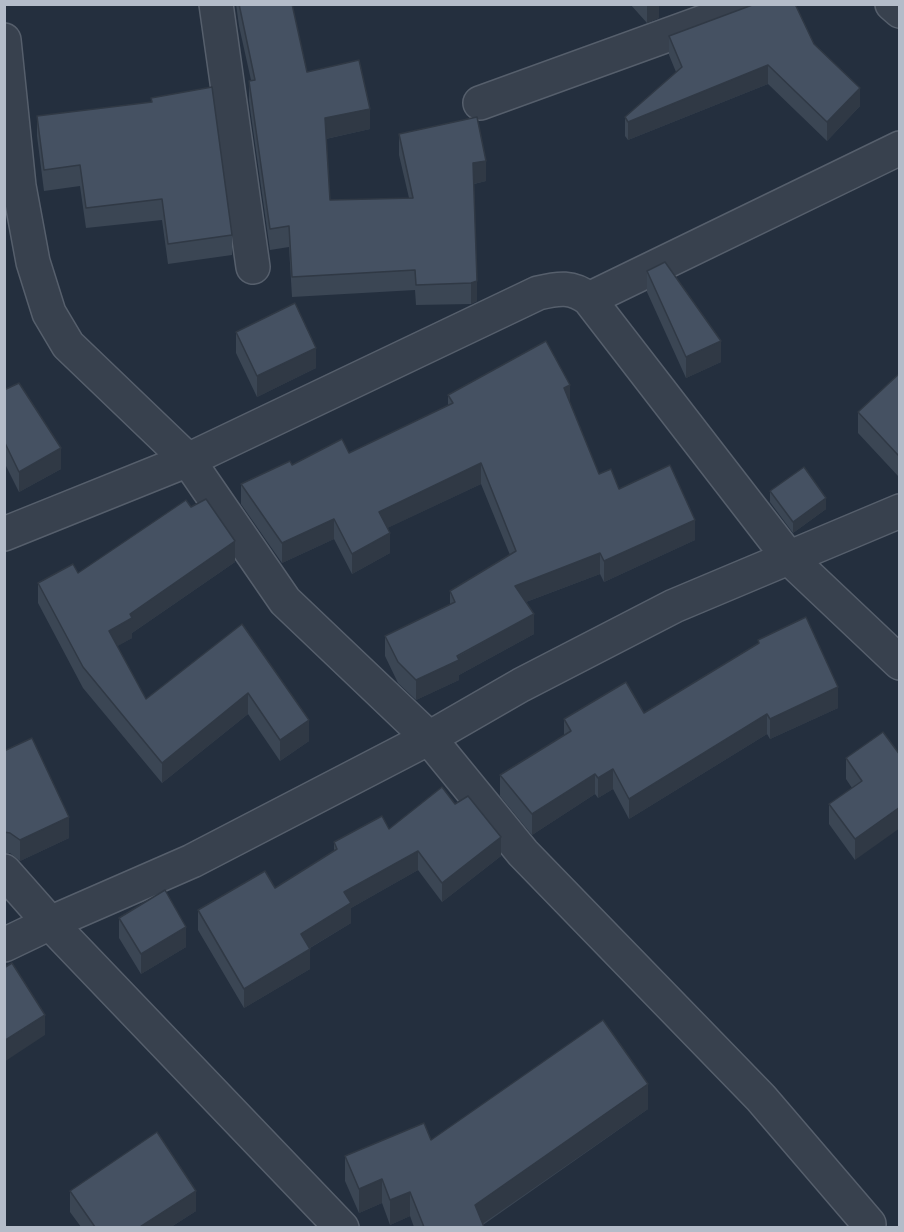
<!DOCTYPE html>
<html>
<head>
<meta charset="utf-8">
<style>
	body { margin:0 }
	#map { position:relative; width:904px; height:1232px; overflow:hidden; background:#242f3e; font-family:"Exo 2",sans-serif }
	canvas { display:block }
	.frame { position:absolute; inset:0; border:6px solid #b4bcc9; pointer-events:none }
</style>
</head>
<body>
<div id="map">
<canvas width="904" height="1232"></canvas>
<div class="frame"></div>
</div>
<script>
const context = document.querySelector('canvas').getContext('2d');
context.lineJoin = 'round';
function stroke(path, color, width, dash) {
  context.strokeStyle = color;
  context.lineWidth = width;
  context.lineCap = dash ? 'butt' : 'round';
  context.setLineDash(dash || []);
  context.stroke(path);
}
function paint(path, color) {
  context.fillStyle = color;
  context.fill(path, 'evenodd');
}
const minor = new Path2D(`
	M216,4L253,267
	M892,4L900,11
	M4,40L19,186L33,262L49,313L68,345L188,460L285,601L429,738L523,853L761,1098L869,1224
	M480,103L753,4
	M589,299L900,148
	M4,534L188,460L538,293C559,288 572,286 589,299L789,558L900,663
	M4,871L50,923L192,861L429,738L521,685L674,606L900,511
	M4,945L50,923L342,1228`);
const wall = new Path2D(`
	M236,4H292L307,72L370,129L326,139L330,200L409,198L399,155V134L486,181L474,184L477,301L471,304L416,305L415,290L292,297L289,247L270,250L249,101V81L251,80L239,26Z
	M630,4H659V18L647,23Z
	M669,36L814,44L860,106L827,141L768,84L628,140L625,136V117L676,72L669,55Z
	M151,98L232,235V255L168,264L162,220L86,228L80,186L44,191L37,136V116L151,102Z
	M647,271L721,362L686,378L647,292Z
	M236,332L316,368L257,397L236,353Z
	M900,373V475L898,476L858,433V412Z
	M4,390L61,469L19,492L4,462Z
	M448,395L570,404L599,474L695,540L604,582L600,574L526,602L534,634L459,675V680L416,700L398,683L385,656V636L450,605V591L510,555L481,484L387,528L390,553L352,574L334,539L282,563L241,504V484L292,465L349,453L448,406Z
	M770,491L826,509L793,533L770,502Z
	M191,507L235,562L132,633V638L117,646L146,699L242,624L309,741L280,761L248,714L162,783L83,688L38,603V583L78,573Z
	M758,640L838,708L770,739L767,734L629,819L613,789L598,798L595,794L532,835L500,796V775L564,735V719L644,713L758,644Z
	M4,751L69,838L20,861L10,853H4Z
	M900,755L855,860L829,824V804L852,788L846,779V758Z
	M455,804L501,856L442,902L418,870L351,908V923L310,948V969L244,1008L198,930V910L275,888L334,851V842L389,829Z
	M119,918L186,947L141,974L119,938Z
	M648,1109L483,1225L484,1227H414L410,1216L390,1225L382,1203L359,1213L345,1181V1156L431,1140Z
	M70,1191L196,1211L171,1227H81L70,1212Z`);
const shadedWall = new Path2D(`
	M659,4V18L647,23V5Z
	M768,65V84L628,140V122Z
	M860,88V106L827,141V122Z
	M370,109V129L325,139V118Z
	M486,161V181L473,184V163Z
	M477,281V301L471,304V283Z
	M721,341V362L686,378V357Z
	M316,348V368L257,397V376Z
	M570,385V405L564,388Z
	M61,448V469L19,492V472Z
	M900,454V475L898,476V455Z
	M481,463V484L379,532V512Z
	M826,498V509L793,533V522Z
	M334,519V539L282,563V543Z
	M695,520V540L604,582V561Z
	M390,533V553L352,574V554Z
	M235,541V562L132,633V638L109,651V631L130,614Z
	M600,553V574L515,606V586Z
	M534,614V634L459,675V680L416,700V680Z
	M838,687V708L770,739V719Z
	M248,693V714L162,783V763Z
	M767,714V734L629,819V799Z
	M309,720V741L280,761V740Z
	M613,769V789L598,798V778Z
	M595,774V794L532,835V814Z
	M900,807V828L855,860V839Z
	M69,817V838L20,861V840Z
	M501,837V856L442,902V883Z
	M418,851V870L351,908V923L301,953V934L344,892Z
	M186,927V947L141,974V954Z
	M310,949V969L244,1008V989Z
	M45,1015V1035L4,1062V1041Z
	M648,1084V1109L478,1227L475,1205Z
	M382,1179V1203L359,1213V1189Z
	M196,1191V1211L171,1227H140Z
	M410,1192V1216L390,1225V1200Z`);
const building = new Path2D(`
	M239,4H292L307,72L359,60L370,109L325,118L330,200L413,198L399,134L477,117L486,161L473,163L477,281L471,283L416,285L415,270L292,277L289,226L270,229L249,81L255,80Z
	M755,4H795L814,44L860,88L827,122L768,65L628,122L625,117L682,67L669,36Z
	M212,87L232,235L168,244L162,199L86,208L80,165L44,170L37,116L152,102L151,98Z
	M665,262L721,341L686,357L647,271Z
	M295,303L316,348L257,376L236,332Z
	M546,341L570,385L564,388L599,474L611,469L619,489L670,465L695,520L604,561L600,553L515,586L534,614L457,656L459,660L416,680L398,662L385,636L455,602L450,591L516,551L481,463L379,512L390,533L352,554L334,519L282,543L241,484L290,461L292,465L342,439L349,453L453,403L448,395Z
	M900,373V454L898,455L858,412Z
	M19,383L61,448L19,472L4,441V390Z
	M804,467L826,498L793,522L770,491Z
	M206,499L235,541L130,614L132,618L109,631L146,699L242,624L309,720L280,740L248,693L162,763L83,667L38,583L73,564L78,573L186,500L191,507Z
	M806,617L838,687L770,719L767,714L629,799L613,769L598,778L595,774L532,814L500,775L571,731L564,719L626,682L644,713L759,643L758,640Z
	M883,732L900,755V807L855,839L829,804L862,781L846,758Z
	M32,738L69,817L20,840L10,833L4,832V751Z
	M442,787L455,804L468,796L501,837L442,883L418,851L344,892L351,903L301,934L310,949L244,989L198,910L265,871L275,888L337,849L334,842L382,816L389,829Z
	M165,890L186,927L141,954L119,918Z
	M12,963L45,1015L4,1041V968Z
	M603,1020L648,1084L475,1205L484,1227H424L410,1192L390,1200L382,1179L359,1189L345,1156L424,1123L431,1140Z
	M157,1132L196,1191L140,1227H95L70,1191Z`);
stroke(minor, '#565f6c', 36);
stroke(minor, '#38414e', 33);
paint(wall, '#3b4654');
paint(shadedWall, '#303945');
paint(building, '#455162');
stroke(building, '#303945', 1.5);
</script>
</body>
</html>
